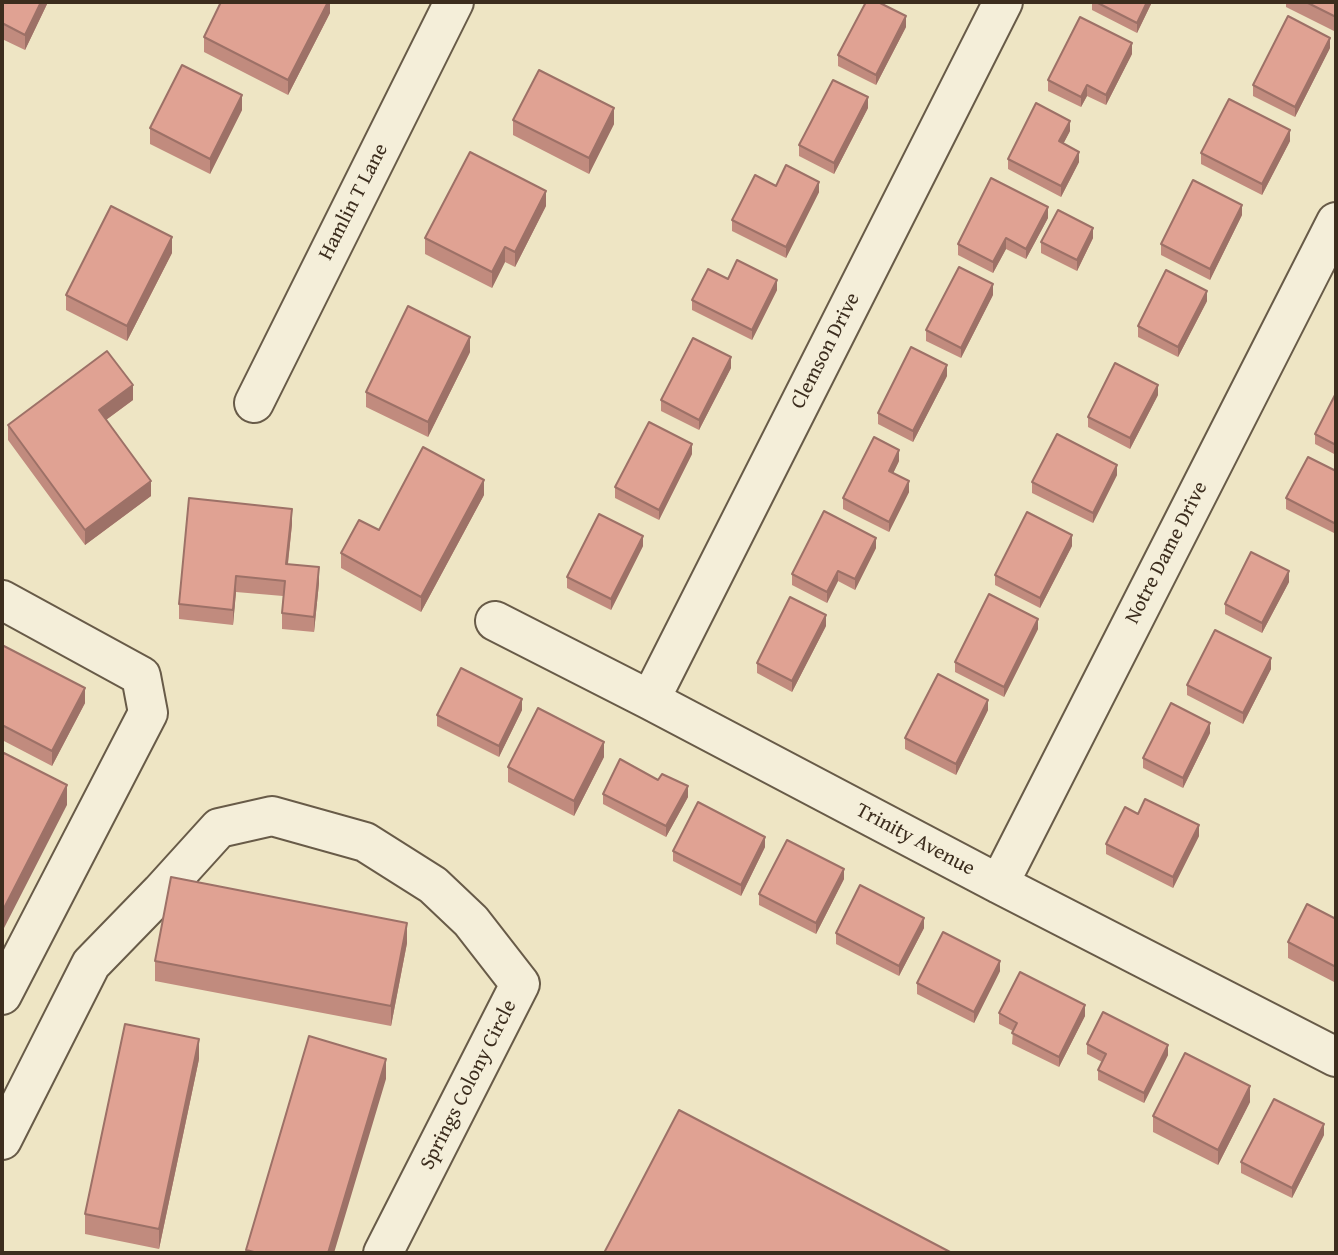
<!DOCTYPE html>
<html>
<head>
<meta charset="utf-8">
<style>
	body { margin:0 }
	#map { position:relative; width:1338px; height:1255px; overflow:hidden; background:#eee5c4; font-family:"Gentium Book Plus",serif }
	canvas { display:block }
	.frame { position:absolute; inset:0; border:4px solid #3c2d1e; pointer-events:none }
</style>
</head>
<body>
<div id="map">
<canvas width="1338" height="1255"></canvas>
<div class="frame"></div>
</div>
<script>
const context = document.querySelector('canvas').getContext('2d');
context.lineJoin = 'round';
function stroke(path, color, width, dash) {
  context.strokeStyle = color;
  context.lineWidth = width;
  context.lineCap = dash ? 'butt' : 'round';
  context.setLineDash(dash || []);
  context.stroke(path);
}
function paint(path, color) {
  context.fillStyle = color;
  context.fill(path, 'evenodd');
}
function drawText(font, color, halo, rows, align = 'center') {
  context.font = font + ' "Gentium Book Plus",serif';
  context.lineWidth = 7;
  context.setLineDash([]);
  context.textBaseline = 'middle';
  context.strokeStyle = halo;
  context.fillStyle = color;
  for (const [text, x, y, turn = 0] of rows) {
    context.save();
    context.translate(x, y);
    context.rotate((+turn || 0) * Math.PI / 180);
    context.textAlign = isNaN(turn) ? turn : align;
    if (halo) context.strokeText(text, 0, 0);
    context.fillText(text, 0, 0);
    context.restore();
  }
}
const minor = new Path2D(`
	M254,403L454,2
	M2,600L141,676L148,713L2,995
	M495,621L650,700L999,884L1336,1057
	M650,700L1003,2
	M999,884L1336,222
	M2,1140L91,964L161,892L219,828L272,816L365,842L433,885L471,921L520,984L383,1253`);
const wall = new Path2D(`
	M2,2H48L25,50L2,39Z
	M330,2V13L288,95L204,52V37Z
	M1092,2H1152L1137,33L1092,10Z
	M1286,2H1336V32L1286,7Z
	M906,27L876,85L838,66V55Z
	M1330,48L1295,117L1253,96V85Z
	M1132,54L1106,105L1087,96L1081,107L1048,91V80Z
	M868,108L834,174L799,156V145Z
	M242,110L210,174L150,144V128Z
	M513,120L614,124L589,174L513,135Z
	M1070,131L1063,144L1079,162L1061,197L1008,169V159Z
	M1290,141L1262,195L1201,164V153Z
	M776,186L819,192L786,258L732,231V220Z
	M546,206L515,267L505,262L492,288L425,254V238Z
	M1242,215L1210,280L1161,255V244Z
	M1048,218L1026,259L1006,249L993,273L958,255V244Z
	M1093,238L1077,271L1041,253V242Z
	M172,253L127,341L66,310V295Z
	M777,290L752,340L692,310V300Z
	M993,295L961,358L926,341V330Z
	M1207,301L1178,357L1138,337V326Z
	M470,352L428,437L366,407V392Z
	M731,368L699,430L661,411V400Z
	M947,376L913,442L878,424V413Z
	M1336,393V455L1315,444V434Z
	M1158,395L1130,449L1088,427V417Z
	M133,400L106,420L151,496L85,545L8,440V425Z
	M692,454L659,520L615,498V487Z
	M899,461L893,473L909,492L889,532L843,509V498Z
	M1336,471V534L1286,509V498Z
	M1117,475L1093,523L1032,493V482Z
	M484,495L421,612L341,568V553Z
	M292,524L288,564L319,583L314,632L282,629V613L283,596L236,592L233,625L179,619V604Z
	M643,546L611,610L567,588V577Z
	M1072,546L1040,608L995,585V575Z
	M876,548L855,590L838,581L827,603L792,585V574Z
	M1289,582L1262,633L1225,614V604Z
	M826,626L792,692L757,673V663Z
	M1038,629L1004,697L955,672V662Z
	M2,645L85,703L52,766L2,740Z
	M1271,669L1243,724L1187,695V685Z
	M522,710L499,757L437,726V715Z
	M988,710L956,775L905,749V738Z
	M1210,733L1183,788L1143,768V758Z
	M604,757L574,816L508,782V767Z
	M603,794L688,797L666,837L603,804Z
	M1199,836L1173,888L1106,854V844Z
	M765,847L741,896L673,861V851Z
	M844,879L816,934L759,905V894Z
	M1336,919V983L1288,958V942Z
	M924,928L899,976L836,944V933Z
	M407,943L391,1026L155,981V961Z
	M1000,971L974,1023L917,994V983Z
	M999,1013L1085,1016L1059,1067L1012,1044L1013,1031L999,1024Z
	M1087,1044L1168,1055L1144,1103L1098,1080V1070L1102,1062L1087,1054Z
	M199,1059L159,1249L85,1234V1214Z
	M1250,1102L1218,1165L1153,1132V1116Z
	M1324,1135L1292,1198L1241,1173V1162Z`);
const shadedWall = new Path2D(`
	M41,2H48L25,50V35Z
	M328,2H330V13L288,95V80Z
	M1147,2H1152L1137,33V23Z
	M906,16V27L876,85V75Z
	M1330,38V48L1295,117V107Z
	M1132,43V54L1106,105V95Z
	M1087,85V96L1081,107V97Z
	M242,95V110L210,174V159Z
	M868,97V108L834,174V163Z
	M614,108V124L589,174V158Z
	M1070,121V131L1059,152V141Z
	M1290,130V141L1262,195V184Z
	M1079,152V162L1061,197V186Z
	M4,157V172L2,177V162Z
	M819,182V192L786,258V247Z
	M546,191V206L515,267V252Z
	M1242,205V215L1210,280V269Z
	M1048,207V218L1026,259V249Z
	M1093,228V238L1077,271V260Z
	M172,237V253L127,341V326Z
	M1006,238V249L993,273V262Z
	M505,247V262L492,288V272Z
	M777,280V290L752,340V330Z
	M993,284V295L961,358V348Z
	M1207,291V301L1178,357V347Z
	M470,337V352L428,437V422Z
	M731,357V368L699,430V420Z
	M947,365V376L913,442V431Z
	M133,385V400L99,425V410Z
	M1158,385V395L1130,449V438Z
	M692,444V454L659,520V510Z
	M899,450V461L889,482V471Z
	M1117,465V475L1093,523V513Z
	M484,480V495L421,612V597Z
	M151,481V496L85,545V530Z
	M909,481V492L889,532V522Z
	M292,509V524L286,580V564Z
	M1072,535V546L1040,608V598Z
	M643,536V546L611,610V599Z
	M876,538V548L855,590V579Z
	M319,567V583L314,632V617Z
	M838,571V581L827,603V592Z
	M1289,571V582L1262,633V623Z
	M236,576V592L233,625V610Z
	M826,615V626L792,692V681Z
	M1038,619V629L1004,697V687Z
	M1271,658V669L1243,724V713Z
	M85,688V703L52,766V751Z
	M522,699V710L499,757V746Z
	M988,700V710L956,775V764Z
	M1210,723V733L1183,788V778Z
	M604,742V757L574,816V801Z
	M67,785V805L2,932V912Z
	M688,786V797L666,837V826Z
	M1199,825V836L1173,888V877Z
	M765,837V847L741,896V885Z
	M844,869V879L816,934V923Z
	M924,918V928L899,976V966Z
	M407,923V943L391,1026V1006Z
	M1000,961V971L974,1023V1012Z
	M1085,1005V1016L1059,1067V1057Z
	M199,1039V1059L159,1249V1229Z
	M1168,1045V1055L1144,1103V1093Z
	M386,1059V1079L334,1253H328Z
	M1250,1086V1102L1218,1165V1150Z
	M1324,1124V1135L1292,1198V1188Z`);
const building = new Path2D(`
	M2,2H41L25,35L2,23Z
	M221,2H328L288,80L204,37Z
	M866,2H878L906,16L876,75L838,55Z
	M1096,2H1147L1137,23Z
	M1306,2H1336V17Z
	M1288,16L1330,38L1295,107L1253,85Z
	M1080,17L1132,43L1106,95L1087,85L1081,97L1048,80Z
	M182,65L242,95L210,159L150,128Z
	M539,70L614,108L589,158L513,120Z
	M833,80L868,97L834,163L799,145Z
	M1229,99L1290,130L1262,184L1201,153Z
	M1036,103L1070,121L1059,141L1079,152L1061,186L1008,159Z
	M470,152L546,191L515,252L505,247L492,272L425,238Z
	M786,165L819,182L786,247L732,220L755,175L776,186Z
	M991,178L1048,207L1026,249L1006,238L993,262L958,244Z
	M1193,180L1242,205L1210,269L1161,244Z
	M111,206L172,237L127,326L66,295Z
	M1058,210L1093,228L1077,260L1041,242Z
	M737,260L777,280L752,330L692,300L708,269L728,279Z
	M959,267L993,284L961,348L926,330Z
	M1166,270L1207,291L1178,347L1138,326Z
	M408,306L470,337L428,422L366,392Z
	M693,338L731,357L699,420L661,400Z
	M911,347L947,365L913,431L878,413Z
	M107,351L133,385L99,410L151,481L85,530L8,425Z
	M1115,363L1158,385L1130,438L1088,417Z
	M1336,393V445L1315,434Z
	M649,422L692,444L659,510L615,487Z
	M1057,434L1117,465L1093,513L1032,482Z
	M874,437L899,450L889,471L909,481L889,522L843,498Z
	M423,447L484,480L421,597L341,553L359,520L379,530Z
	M1308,457L1336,471V524L1286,498Z
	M189,498L292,509L286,564L319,567L314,617L282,613L285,581L236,576L233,610L179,604Z
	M824,511L876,538L855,579L838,571L827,592L792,574Z
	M1027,512L1072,535L1040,598L995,575Z
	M599,514L643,536L611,599L567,577Z
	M1251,552L1289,571L1262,623L1225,604Z
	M989,594L1038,619L1004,687L955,662Z
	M790,597L826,615L792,681L757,663Z
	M1215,630L1271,658L1243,713L1187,685Z
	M2,645L85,688L52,751L2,725Z
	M461,668L522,699L499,746L437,715Z
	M938,674L988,700L956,764L905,738Z
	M1171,703L1210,723L1183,778L1143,758Z
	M538,708L604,742L574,801L508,767Z
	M4,753L67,785L2,912V757Z
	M620,759L658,780L662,774L688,786L666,826L603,794Z
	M1145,799L1199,825L1173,877L1106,844L1125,807L1138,814Z
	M698,802L765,837L741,885L673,851Z
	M787,840L844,869L816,923L759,894Z
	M171,877L407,923L391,1006L155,961Z
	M860,885L924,918L899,966L836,933Z
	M1307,904L1336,919V967L1288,942Z
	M943,932L1000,961L974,1012L917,983Z
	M1020,972L1085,1005L1059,1057L1012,1033L1017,1023L999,1013Z
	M1103,1012L1168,1045L1144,1093L1098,1070L1106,1054L1087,1044Z
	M125,1024L199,1039L159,1229L85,1214Z
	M309,1036L386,1059L328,1253H258L246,1250Z
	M1185,1053L1250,1086L1218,1150L1153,1116Z
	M1274,1099L1324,1124L1292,1188L1241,1162Z
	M679,1110L952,1253H604Z`);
const streetNames = [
	["Hamlin T Lane",354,202,-63],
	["Clemson Drive",826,351,-63],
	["Notre Dame Drive",1167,553,-63],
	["Trinity Avenue",915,840,28],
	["Springs Colony Circle",469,1085,-63]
];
stroke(minor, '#685b48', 42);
stroke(minor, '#f4eed9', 38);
paint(wall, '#c18b7e');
paint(shadedWall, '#9d7167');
paint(building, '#e0a293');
stroke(building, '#9d7167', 2);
drawText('21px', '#3c2d1e', '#f4eed9', streetNames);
</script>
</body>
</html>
